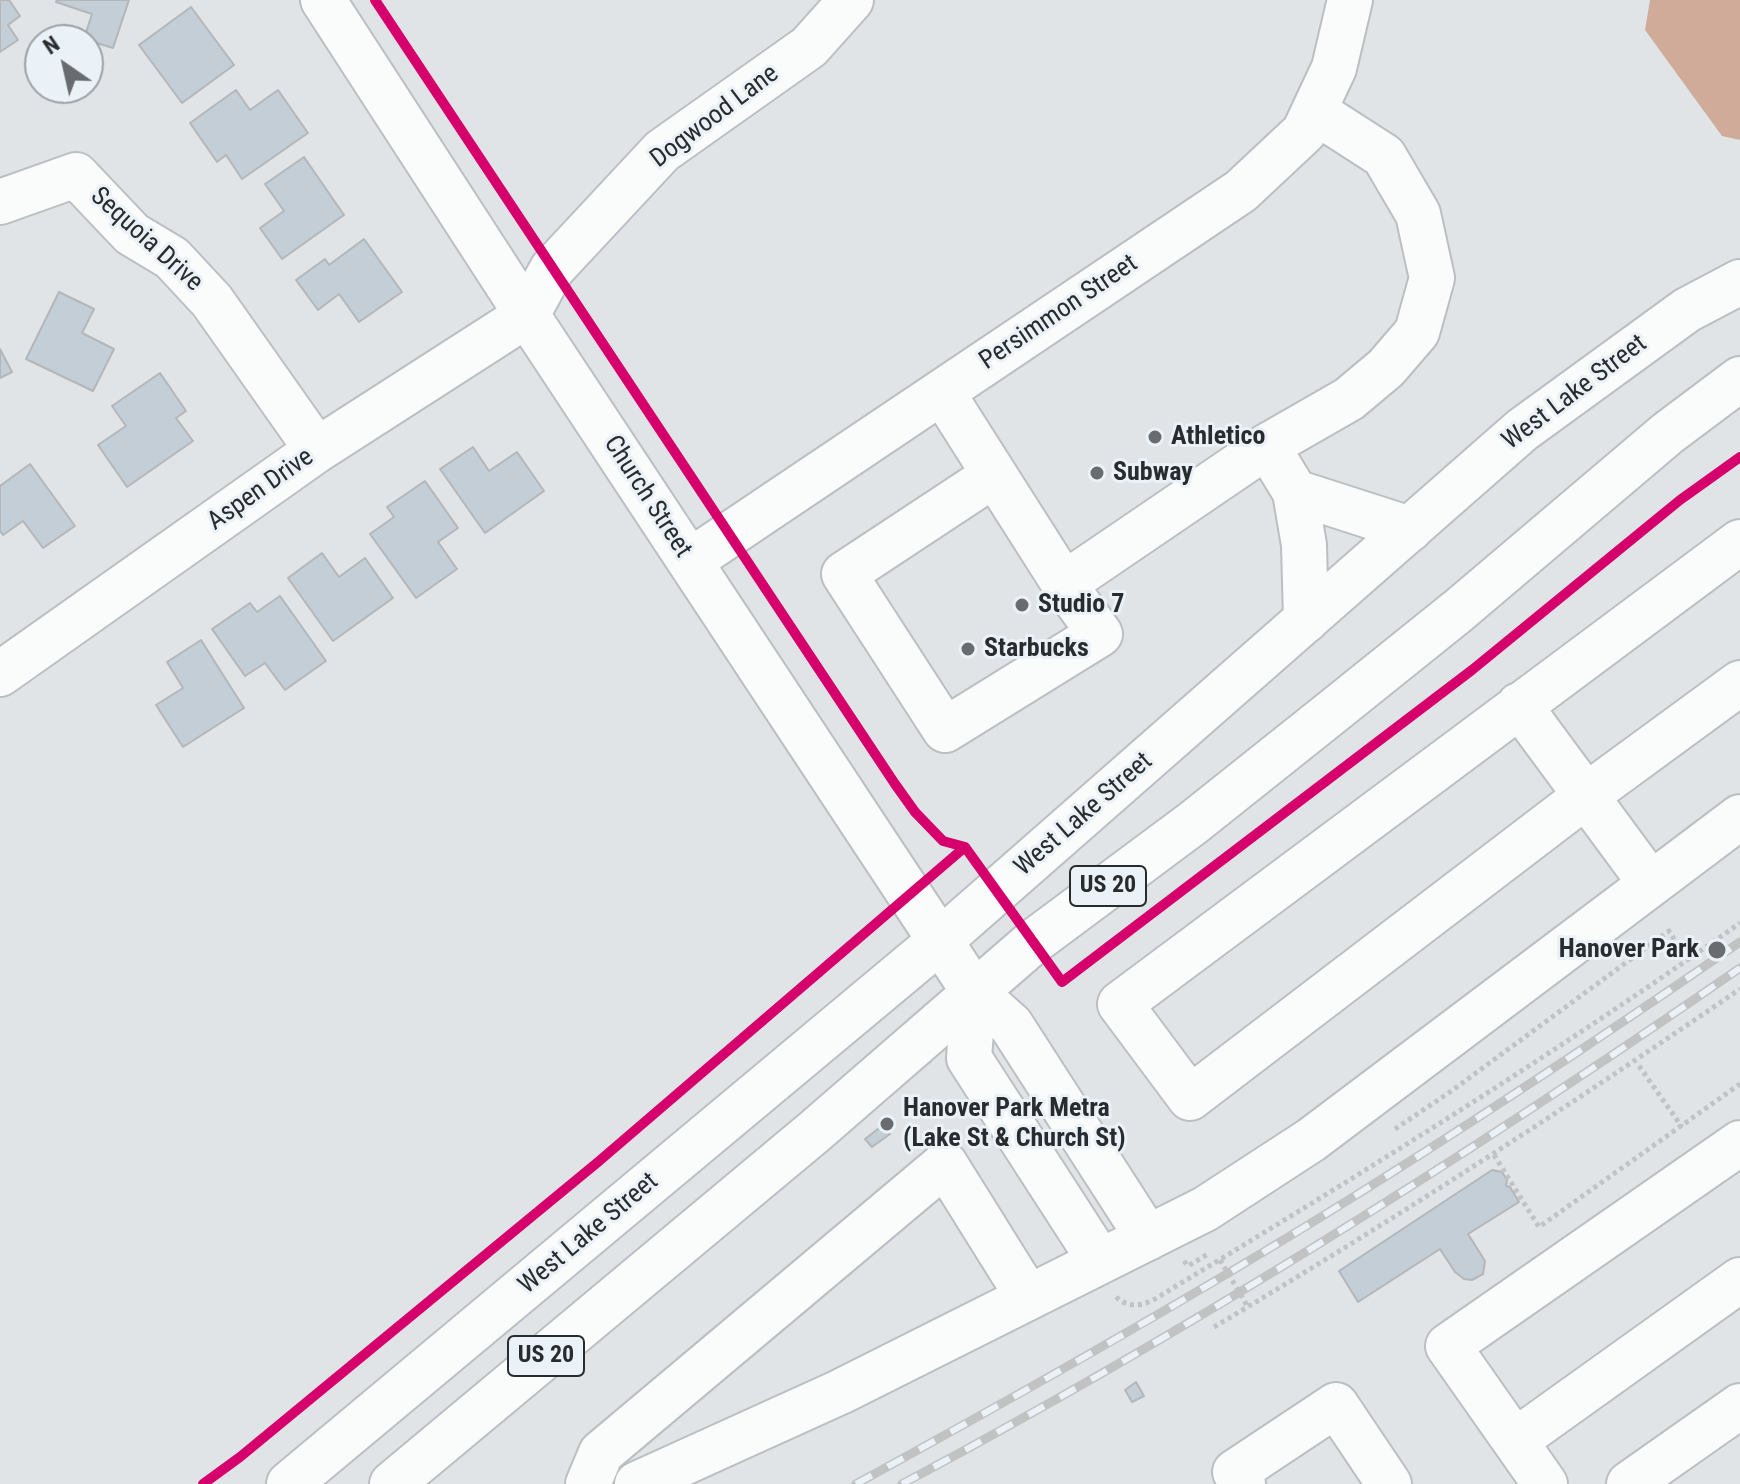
<!DOCTYPE html>
<html>
<head>
<meta charset="utf-8">
<style>
	body { margin:0 }
	#map { position:relative; width:1740px; height:1484px; overflow:hidden; background:#e0e4e7; font-family:"Roboto Condensed",sans-serif }
	canvas { display:block }
	.north { position:absolute; left:24px; top:24px; width:80px; height:80px; box-sizing:border-box; background:#eaf1f7; border:2px solid #9da2a7; border-radius:50%; rotate:326deg; font-size:22px; font-weight:700; line-height:32px; text-align:center; color:#292c2e }
	.north::after { content:''; display:block; margin:auto; width:28px; height:36px; background:#696c6f; clip-path:polygon(50% 0,100% 100%,50% 72%,0 100%) }
</style>
</head>
<body>
<div id="map">
<canvas width="1740" height="1484"></canvas>
<div class="north">N</div>
</div>
<script>
const context = document.querySelector('canvas').getContext('2d');
context.lineJoin = 'round';
function paint(path, color) {
  context.fillStyle = color;
  context.fill(path, 'evenodd');
}
function stroke(path, color, width, dash) {
  context.strokeStyle = color;
  context.lineWidth = width;
  context.lineCap = dash ? 'butt' : 'round';
  context.setLineDash(dash || []);
  context.stroke(path);
}
function drawText(font, color, halo, rows, align = 'center') {
  context.font = font + ' "Roboto Condensed",sans-serif';
  context.lineWidth = 6;
  context.setLineDash([]);
  context.textBaseline = 'middle';
  context.strokeStyle = halo;
  context.fillStyle = color;
  for (const [text, x, y, turn = 0] of rows) {
    context.save();
    context.translate(x, y);
    context.rotate((+turn || 0) * Math.PI / 180);
    context.textAlign = isNaN(turn) ? turn : align;
    if (halo) context.strokeText(text, 0, 0);
    context.fillText(text, 0, 0);
    context.restore();
  }
}
const water = new Path2D(`
	M1650,0H1740V140L1722,136L1645,30Z`);
const building = new Path2D(`
	M0,0H9L20,16L8,25L18,40L0,52Z
	M57,0H129L113,48L84,39L92,14L56,2Z
	M191,7L234,65L182,103L139,45Z
	M236,90L250,110L278,90L308,133L242,179L226,155L217,162L190,123Z
	M304,157L344,215L282,259L260,228L284,211L265,184Z
	M364,239L402,292L359,322L339,294L318,310L296,280L325,259L329,265Z
	M59,292L94,309L82,333L114,349L93,391L26,359Z
	M0,349L12,372L0,378Z
	M160,373L186,411L176,418L193,441L127,487L98,445L126,426L112,406Z
	M473,447L489,471L517,452L544,491L485,533L440,469Z
	M30,464L75,526L43,548L23,521L3,535L0,531V486Z
	M425,481L458,528L438,542L457,569L416,598L370,534L394,517L387,507Z
	M322,553L339,577L365,558L393,598L333,641L288,578Z
	M280,596L326,661L285,690L265,663L245,676L212,629L250,603L257,612Z
	M201,640L244,708L183,747L156,705L183,688L167,662Z
	M883,1125L890,1134L872,1147L865,1139Z
	M1492,1170L1502,1172L1507,1180L1506,1186L1510,1187L1519,1202L1468,1234L1485,1261L1483,1274L1472,1280L1464,1279L1455,1272L1440,1249L1358,1302L1339,1271Z
	M1136,1382L1144,1396L1132,1402L1125,1390Z`);
const path = new Path2D(`
	M1639,1066L1682,1127
	M1395,1129L1450,1092L1669,931L1684,955
	M1494,1155L1539,1227L1740,1084
	M1220,1260L1248,1307
	M1184,1261L1188,1266L1208,1254
	M1116,1297C1137,1316 1157,1297 1178,1285C1369,1169 1558,1052 1740,923
	M1214,1327C1394,1220 1568,1107 1740,989`);
const minor = new Path2D(`
	M323,0L527,315L974,992L1011,1025L1148,1238
	M0,202L76,175L132,234L172,258L212,301L317,450
	M942,392L1064,584L1267,446
	M994,475L844,574L945,730L1100,634L1064,584
	M1295,492L1267,446L1349,399L1386,368L1417,332L1432,278L1418,214L1384,156L1314,111
	M1740,542L1120,1004L1190,1098L1587,795L1740,683
	M690,561L1241,191L1304,132L1334,68L1350,0
	M1306,620L1304,545L1295,492L1410,529
	M0,674L317,450L527,315L552,269L662,151L809,47L851,0
	M1519,705L1651,884
	M974,992L969,1058L1100,1261
	M1515,1441L1740,1280
	M588,1484L601,1453L945,1164L1028,1297
	M637,1484L840,1392L1205,1209L1311,1140L1740,817
	M1243,1484L1235,1472L1336,1405L1389,1484
	M1545,1484L1448,1346L1740,1143
	M1629,1484L1740,1406`);
const highway = new Path2D(`
	M289,1484L941,940L1522,430L1687,310L1740,282
	M392,1484L814,1132L1033,942L1193,823L1331,713L1458,611L1668,433L1740,379`);
const rail = new Path2D(`
	M856,1484C1015,1397 1174,1308 1329,1212C1468,1126 1605,1035 1740,942
	M902,1484C1191,1330 1471,1154 1740,968`);
const cycleway = new Path2D(`
	M375,0L895,784L915,812L943,841L965,847L1062,982L1472,670L1680,500L1740,457
	M203,1484L240,1457L598,1162L965,847`);
const markers = [
	[1155,437,8,"#696c6f"],
	[1097,473,8,"#696c6f"],
	[1022,605,8,"#696c6f"],
	[968,649,8,"#696c6f"],
	[1717,950,10,"#696c6f"],
	[887,1124,8,"#696c6f"]
];
const shields = [
	[1108,886,76],
	[546,1356,76]
];
const shieldNames = [
	["US 20",1108,886],
	["US 20",546,1356]
];
const streetNames = [
	["Dogwood Lane",715,117,-37],
	["Sequoia Drive",146,240,42],
	["Persimmon Street",1059,313,-34],
	["West Lake Street",1575,393,-37],
	["Aspen Drive",261,490,-35],
	["Church Street",647,497,57],
	["West Lake Street",1084,815,-41],
	["West Lake Street",589,1234,-40]
];
const poiNames = [
	["Athletico",1171,437],
	["Subway",1113,473],
	["Studio 7",1038,605],
	["Starbucks",984,649],
	["Hanover Park",1699,950,"right"],
	["Hanover Park Metra",903,1109],
	["(Lake St & Church St)",903,1139]
];
paint(water, '#d0ab9a');
paint(building, '#c3ced7');
stroke(building, '#b4b7b9', 2);
stroke(minor, '#bcbfc2', 48);
stroke(highway, '#bcbfc2', 48);
stroke(path, '#c1c2c3', 5, [4, 4]);
stroke(minor, '#fafbfb', 44);
stroke(highway, '#fafbfb', 44);
stroke(rail, '#c1c2c2', 9);
stroke(rail, '#eaf1f7', 6, [18]);
stroke(cycleway, '#d6006c', 10);
for (const [x, y, r, color] of markers) {
  const dot = new Path2D();
  dot.arc(x, y, r, 0, 2 * Math.PI);
  context.fillStyle = color;
  context.fill(dot);
  stroke(dot, '#eaf1f7', 3);
}
for (const [x, y, w] of shields) {
  const box = new Path2D();
  box.roundRect(x - w / 2, y - 20, w, 40, 6);
  context.fillStyle = '#eaf1f7';
  context.fill(box);
  stroke(box, '#292c2e', 2);
}
drawText('bold 24px', '#292c2e', null, shieldNames);
drawText('26px', '#292c2e', '#eaf1f7', streetNames);
drawText('bold 26px', '#292c2e', '#eaf1f7', poiNames, 'left');
</script>
</body>
</html>
